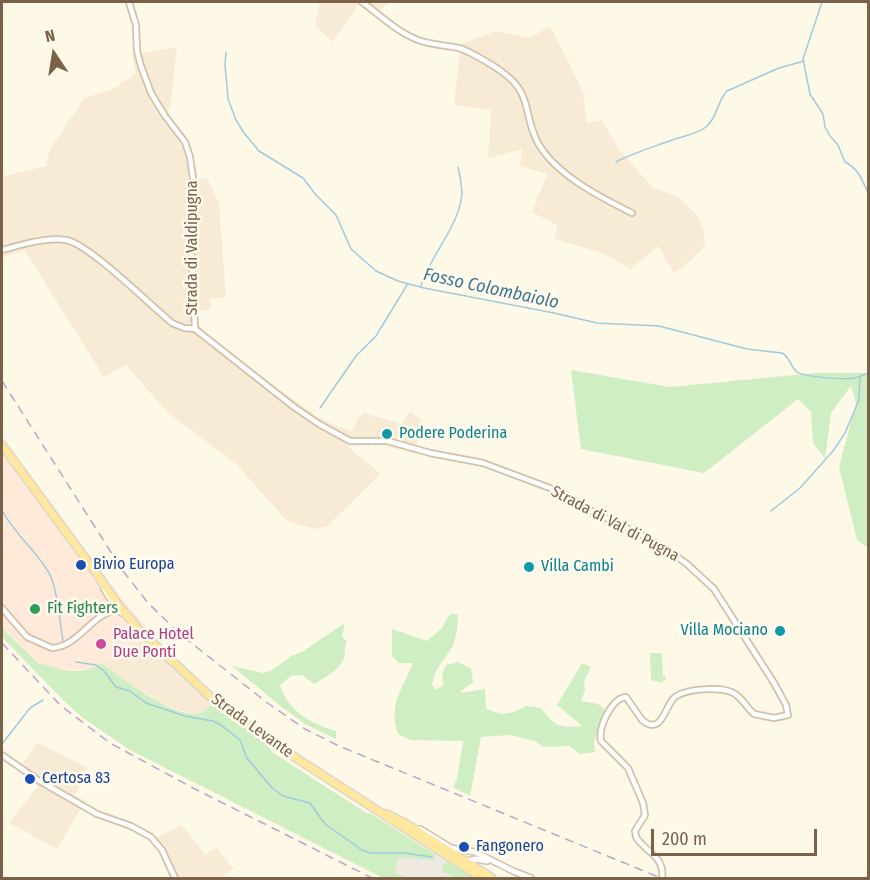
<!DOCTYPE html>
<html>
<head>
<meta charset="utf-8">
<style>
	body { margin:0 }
	#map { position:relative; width:870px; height:880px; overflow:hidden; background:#fef8e7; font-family:"Fira Sans Condensed",sans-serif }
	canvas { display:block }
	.frame { position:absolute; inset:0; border:3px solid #7b6148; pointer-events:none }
	.north { position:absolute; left:24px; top:24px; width:60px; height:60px; -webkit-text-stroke:4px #fffbef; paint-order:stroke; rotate:348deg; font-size:16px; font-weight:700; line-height:24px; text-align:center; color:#7b6148 }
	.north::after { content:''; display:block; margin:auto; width:21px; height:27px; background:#7b6148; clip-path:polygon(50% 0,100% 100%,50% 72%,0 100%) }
	.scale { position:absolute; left:651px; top:829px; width:166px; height:27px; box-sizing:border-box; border:3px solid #7b6148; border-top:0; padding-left:8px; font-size:18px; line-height:21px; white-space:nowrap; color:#7b6148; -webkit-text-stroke:4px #fffbef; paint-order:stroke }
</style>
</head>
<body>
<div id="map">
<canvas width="870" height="880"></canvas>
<div class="frame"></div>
<div class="north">N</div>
<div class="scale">200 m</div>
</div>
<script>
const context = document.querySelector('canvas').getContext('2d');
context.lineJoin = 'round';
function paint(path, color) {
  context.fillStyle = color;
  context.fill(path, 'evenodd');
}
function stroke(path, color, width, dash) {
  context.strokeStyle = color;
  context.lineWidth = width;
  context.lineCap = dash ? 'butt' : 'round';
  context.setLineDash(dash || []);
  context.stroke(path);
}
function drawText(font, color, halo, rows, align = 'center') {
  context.font = font + ' "Fira Sans Condensed",sans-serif';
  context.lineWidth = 5;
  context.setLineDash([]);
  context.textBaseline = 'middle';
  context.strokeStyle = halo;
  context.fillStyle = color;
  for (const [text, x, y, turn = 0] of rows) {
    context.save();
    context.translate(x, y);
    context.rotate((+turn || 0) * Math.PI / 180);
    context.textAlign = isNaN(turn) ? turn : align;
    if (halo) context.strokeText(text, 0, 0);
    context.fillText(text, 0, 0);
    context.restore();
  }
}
const residential = new Path2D(`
	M320,2H388L376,14L359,4L332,42L315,25Z
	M550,26L583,92L587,123L602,120L618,148L652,187L679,198L697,215L703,230L705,246L686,265L674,273L658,246L631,269L602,253L555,239L557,225L532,212L547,174L520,166L522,149L488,158L491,110L454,105L461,44L496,31L530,38Z
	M177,47L170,108L162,120L180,141L186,156L189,180L207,178L219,203L226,297L210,299L211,309L197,312L198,322L202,330L281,391L318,417L338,427L353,432L357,419L364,413L402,424L410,411L420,419L421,426L415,454L380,444L347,446L381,474L327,526L315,529L287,521L237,465L169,414L126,365L104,377L25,251L2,257V177L46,166L50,149L84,98L113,89L136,73L132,55Z
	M149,631L188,672L210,692L212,704L203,713L195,714L179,710L160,702L122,680L102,663Z
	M37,743L87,767L75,795L85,801L57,849L9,823L38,786L17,771Z
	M181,825L205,854L217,848L233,868L222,878H170L158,850L150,841Z`);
const commercial = new Path2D(`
	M2,436L101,572L149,631L92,669L58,670L43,663L40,665L2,628Z`);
const industrial = new Path2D(`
	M436,855L447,861L444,862L443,872L455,878H407L394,872L399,858L434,860Z`);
const green = new Path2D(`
	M571,370L670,387L816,373H868V548L857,540L839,467L856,403L851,386L831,413L825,459L813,443L811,412L798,399L704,473L581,449Z
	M450,614H458C458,625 457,636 452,647C444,662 436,665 432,685L436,690L443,685L442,675L446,665L457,662L471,668L473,682L459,693L485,689L486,709L501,714L514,712L526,706L541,708C555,727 560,728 582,726L557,705L582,663L591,667L584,681L585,690L581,701L598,704L606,710L594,742L595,752L580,754L569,746L543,747L535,741L510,735L481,737L470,796L453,787L457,779L463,741L411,740L398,734C388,704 402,690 413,663H399L392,656V629L427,641L441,629Z
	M345,623L342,636L347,642C345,645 345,649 345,652C344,668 326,677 314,684L302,675L291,676L280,685C288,711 311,724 336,731V739L305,724L283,708L232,666L263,673L272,670L293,655L302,652Z
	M2,628L40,665L42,663C61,672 84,675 102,663C122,679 170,715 196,714C203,714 207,708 212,704L267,745L272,752L368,814L370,813L436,855L434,860L399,858L395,872L407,878H383L130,750L83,718L64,701L2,637Z
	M650,653H662L663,676H666V680H663V683L651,680Z
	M447,861L474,878H455L443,872L442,865Z`);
const stream = new Path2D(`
	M822,2L803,59L810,94L823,114L825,127L830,136L838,145L845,162C859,169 862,180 868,193
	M226,52L225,65L228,99L236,120L244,133L259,151L303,178L316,195L336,215L351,249L376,271L398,281L424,288L554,313L597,323L659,326L747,349L782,353C790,357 790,366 797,372C804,377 846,380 855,378C859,377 864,375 868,373
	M616,162C633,153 653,147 672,140C683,136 697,134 706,127C718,117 717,101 727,91L779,68L804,61
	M421,286C431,254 458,228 462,195C462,186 460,176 458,167
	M320,408L356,356L376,336L407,285
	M2,510C15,536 39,552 51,577C58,593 60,624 63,641
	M771,511L800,488L833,451L845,433L859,400L860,378
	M76,662L96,665L104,671L116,687L130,691L146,703L185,716L213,721L221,725L240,740L247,758L272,788L283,796L310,803L325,824L362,850L371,853H404L432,857
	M2,744L30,708L43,700`);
const minor = new Path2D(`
	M129,2L136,25L137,51L141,66L151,93L165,116L185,142L190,157L195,192L191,238L195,329
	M362,2C380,15 397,32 418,40C431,45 446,45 459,48C467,50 495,66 502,72C533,93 523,116 538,143C556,175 600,197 632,213
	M2,250C21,245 45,237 66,240C88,243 151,306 172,323L184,328L195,329
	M195,329L294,407L319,424L350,441H388L430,453L483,463L563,493L593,512L646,537L672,553L687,564L714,589L774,683L786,705L788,715L774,718L754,714C747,708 743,699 735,694C724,686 682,688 673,699C665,708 661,736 642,720L626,697C612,698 598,727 601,741L628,768L643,803L645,815L635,831L636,837C645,852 665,856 662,878
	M104,589L112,602L106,613
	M2,608L27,637L52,648C79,647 92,612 118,610L122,613
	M2,755L38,780L97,814L131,826L151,837L162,850L175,878`);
const tertiary = new Path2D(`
	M420,829L451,848L475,852L515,872
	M464,862L475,859L487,861
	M513,871L531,878`);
const primary = new Path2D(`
	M2,445L102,581
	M100,579L119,606L140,631L213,699L265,738L482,878
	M387,814L408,825L492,878`);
const rail = new Path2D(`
	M2,381L123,571L148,603L181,635L269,704L305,729L339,746L661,878
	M2,643L60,705L110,743L193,788L372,878`);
const markers = [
	[387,434,6,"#0f9aa8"],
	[81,565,6,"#1a4fb4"],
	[529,567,6,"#0f9aa8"],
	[35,609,6,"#2e9e5b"],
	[780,631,6,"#0f9aa8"],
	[101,644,6,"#d1479c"],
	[30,779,6,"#1a4fb4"],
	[464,847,6,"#1a4fb4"]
];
const streetNames = [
	["Strada di Valdipugna",193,248,-90],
	["Strada di Val di Pugna",615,524,28],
	["Strada Levante",252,726,36]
];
const cultureNames = [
	["Podere Poderina",399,434],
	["Villa Cambi",541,567],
	["Villa Mociano",768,631,"right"]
];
const transitNames = [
	["Bivio Europa",93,565],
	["Certosa 83",42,779],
	["Fangonero",476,847]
];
const leisureNames = [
	["Fit Fighters",47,609]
];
const hotelNames = [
	["Palace Hotel",113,635],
	["Due Ponti",113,653]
];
const waterNames = [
	["Fosso Colombaiolo",491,289,12]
];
paint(residential, '#f7ebd5');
paint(commercial, '#ffeada');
paint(industrial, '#eee9e1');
paint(green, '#cfeec4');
stroke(stream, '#9ecbdd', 1.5);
stroke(minor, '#d2c1ab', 8);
stroke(tertiary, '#d2c1ab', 8);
stroke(primary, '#ddd6cf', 10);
stroke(minor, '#fff', 4.5);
stroke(tertiary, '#fff', 5);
stroke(primary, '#ffe79d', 7);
stroke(rail, '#bda3ca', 1.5, [9, 6]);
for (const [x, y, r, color] of markers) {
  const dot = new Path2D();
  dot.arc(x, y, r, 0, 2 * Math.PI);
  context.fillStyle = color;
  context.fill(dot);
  stroke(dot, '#fffbef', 2);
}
drawText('16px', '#7b6148', '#fffbef', streetNames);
drawText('16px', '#0d838f', '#fffbef', cultureNames, 'left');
drawText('16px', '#164399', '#fffbef', transitNames, 'left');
drawText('16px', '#27864d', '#fffbef', leisureNames, 'left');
drawText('16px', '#b23c85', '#fffbef', hotelNames, 'left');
drawText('italic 18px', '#407890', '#fffbef', waterNames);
</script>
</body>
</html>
